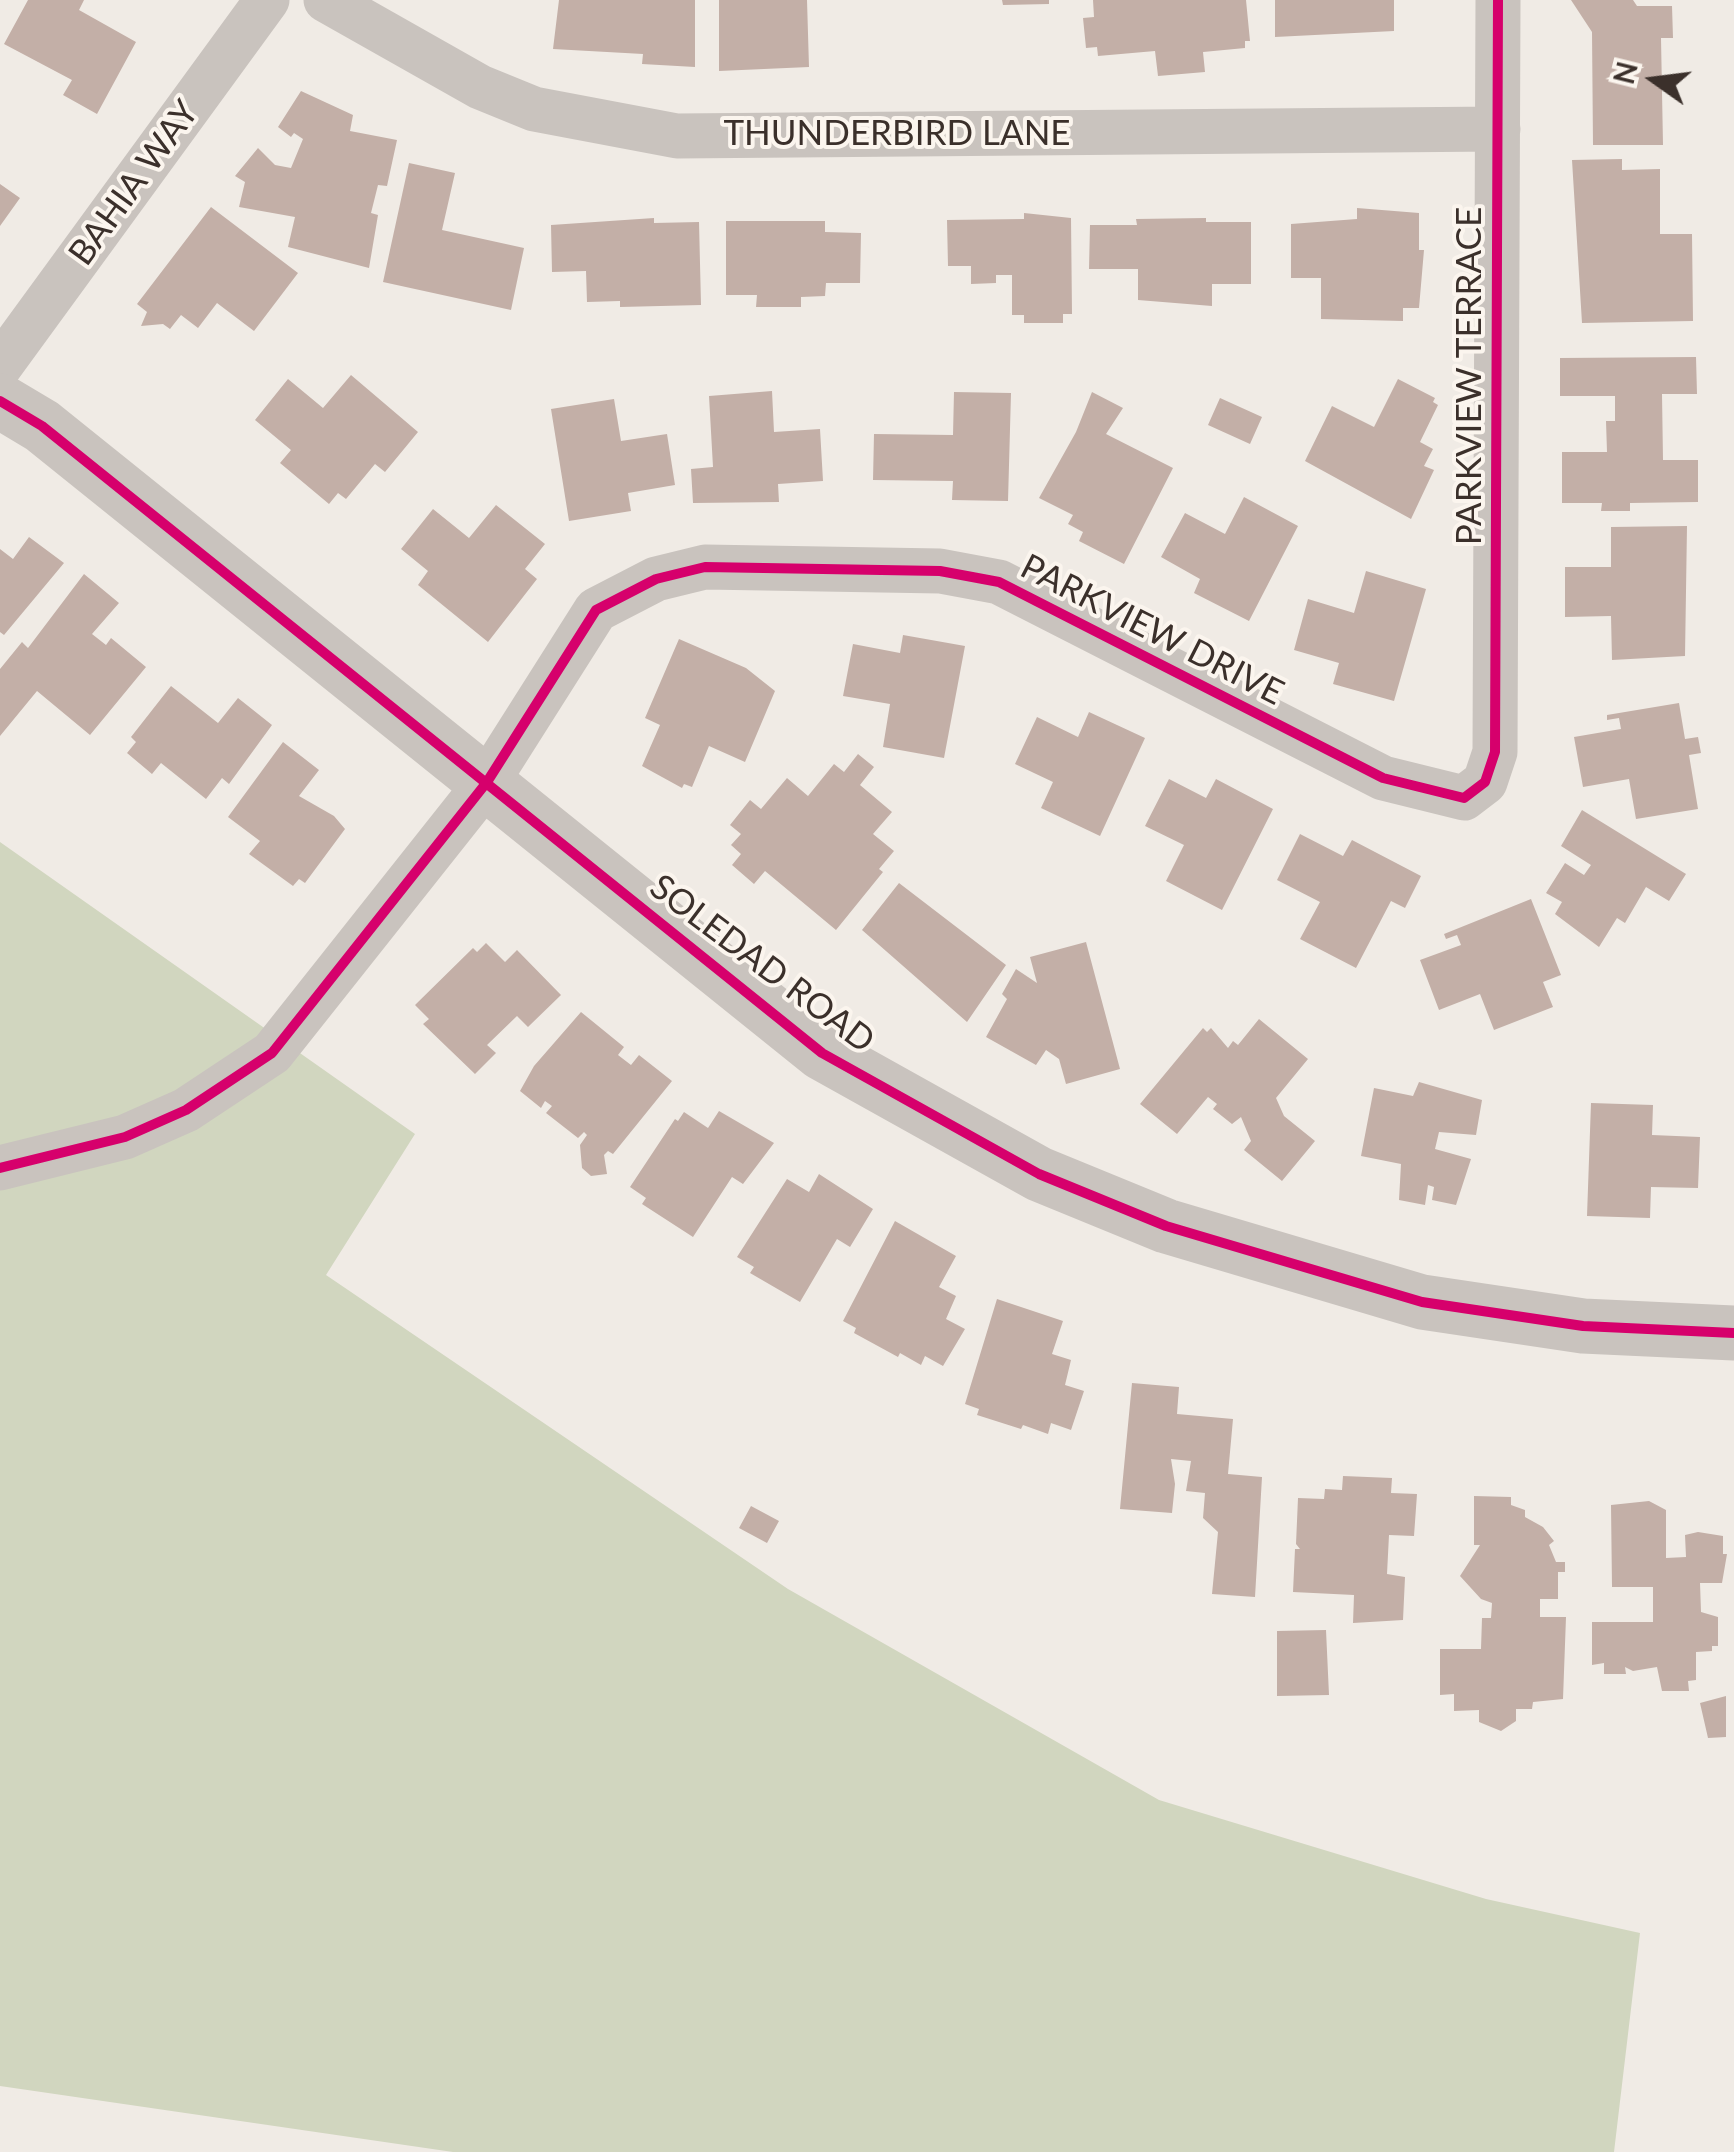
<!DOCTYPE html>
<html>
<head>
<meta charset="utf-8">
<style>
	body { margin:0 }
	#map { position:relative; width:1734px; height:2152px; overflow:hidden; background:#f0ebe5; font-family:Lato,sans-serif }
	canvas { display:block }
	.north { position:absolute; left:1604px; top:30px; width:100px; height:100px; -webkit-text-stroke:8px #fbf5ee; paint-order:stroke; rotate:284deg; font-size:28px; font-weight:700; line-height:40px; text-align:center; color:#3b302b }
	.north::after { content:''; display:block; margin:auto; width:35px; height:45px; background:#3b302b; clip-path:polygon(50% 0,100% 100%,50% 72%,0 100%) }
</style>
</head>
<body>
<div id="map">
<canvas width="1734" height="2152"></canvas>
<div class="north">N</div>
</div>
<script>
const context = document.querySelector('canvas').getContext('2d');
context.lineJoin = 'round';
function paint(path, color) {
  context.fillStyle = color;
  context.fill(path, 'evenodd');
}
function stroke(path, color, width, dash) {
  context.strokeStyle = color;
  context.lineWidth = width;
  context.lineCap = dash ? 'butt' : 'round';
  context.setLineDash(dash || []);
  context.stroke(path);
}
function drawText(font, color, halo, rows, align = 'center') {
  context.font = font + ' Lato,sans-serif';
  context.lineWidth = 8;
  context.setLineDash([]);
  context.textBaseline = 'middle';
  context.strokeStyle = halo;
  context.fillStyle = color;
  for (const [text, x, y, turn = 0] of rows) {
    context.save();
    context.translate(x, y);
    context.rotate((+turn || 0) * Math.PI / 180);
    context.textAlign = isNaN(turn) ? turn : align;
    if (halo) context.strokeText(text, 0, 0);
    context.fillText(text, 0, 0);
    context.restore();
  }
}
const green = new Path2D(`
	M0,842L415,1134L326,1275L788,1589L1159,1800L1486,1899L1640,1933L1614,2152H453L0,2086Z`);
const building = new Path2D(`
	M28,0H84L79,10L136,42L97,114L63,95L72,80L4,44Z
	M559,0H695V67L642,64L643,54L553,49Z
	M719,0H807L809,67L719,71Z
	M1002,0H1049V4L1003,5Z
	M1093,0H1246L1250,41H1245V48L1203,52L1205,72L1158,76L1155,51L1098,56L1097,47L1086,48L1083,18L1094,17Z
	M1275,0H1394V31L1275,37Z
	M1571,0H1633L1637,6H1672L1673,38H1661L1663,145H1593L1592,32Z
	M301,91L353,115L350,131L397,140L387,186L378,185L371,213L378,215L369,268L288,247L295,217L239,207L245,182L235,176L258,148L275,165L291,168L303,139L294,133L291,137L278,127Z
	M1622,159V170L1660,169V234H1692L1693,321L1582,323L1572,160Z
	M409,163L455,173L442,230L524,248L511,310L383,282Z
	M0,184L20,198L0,226Z
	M211,207L298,273L254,331L217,303L198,328L181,315L170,329L163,324L141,326L147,312L137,304Z
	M1357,208L1419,213V250H1424L1419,308H1403V321L1321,319V278H1291V224L1357,219Z
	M1024,213L1071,218L1072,314H1063V323H1024V315H1012V275H996V283L971,284V266H948L947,220L1024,219Z
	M654,218V223L699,222L701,305L620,307V301L587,302L586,271L552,272L551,225Z
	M1206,218V222H1251V284H1212V306L1138,300V269H1089L1090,225H1137L1136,219Z
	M726,221H825V232L861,233L860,283H826L825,296L801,297V307H756L757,295H726Z
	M1696,357L1697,394H1662L1663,460H1698V502L1630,503V511H1601L1602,503H1562V452H1607L1606,421H1615V396H1560V358Z
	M351,375L418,432L385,472L375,464L346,499L338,493L329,504L280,463L291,450L255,420L288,379L323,408Z
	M1398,379L1435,398L1433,402L1438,405L1420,442L1433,449L1424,466L1434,470L1411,519L1305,461L1332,406L1374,427Z
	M772,391L774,432L820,429L823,481L778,484L779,502L693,503L691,469L713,467L709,396Z
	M954,392L1011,393L1008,501L952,500L953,481L873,480L874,434L953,435Z
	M1092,392L1123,408L1106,434L1173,468L1124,564L1079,541L1083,532L1068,524L1073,515L1039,498L1076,432Z
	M1220,398L1262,417L1250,444L1208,425Z
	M614,399L621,441L667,434L675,485L628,493L631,511L569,521L551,409Z
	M1244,497L1298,526L1249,621L1194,593L1200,579L1161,557L1185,513L1225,534Z
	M496,505L545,544L525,569L537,579L488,642L418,585L428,571L401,549L433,509L469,538Z
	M1687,526L1685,656L1612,660L1611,616L1565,617V567H1611V527Z
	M29,537L64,563L4,635L0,632V549L13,559Z
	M1366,571L1426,589L1394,701L1333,684L1339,663L1294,650L1308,599L1354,613Z
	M84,574L119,603L92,634L106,645L111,638L146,667L90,735L37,691L0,736V669L22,642L28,648Z
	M903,635L965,646L944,758L883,747L890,704L843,696L853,644L900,653Z
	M679,639L746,668L775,691L745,762L709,746L692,787L684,784L682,788L642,766L660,725L645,718Z
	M171,686L218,723L238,698L272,725L229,784L222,778L206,799L161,763L152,774L127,753L136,742L131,737Z
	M1679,703L1685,739L1698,737L1701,753L1689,755L1698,809L1636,819L1629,779L1583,787L1574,737L1621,729L1619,718L1607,720V715Z
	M1089,712L1145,738L1100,836L1041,808L1053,782L1015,764L1037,717L1078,737Z
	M283,742L319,770L299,796L334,816L345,829L305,883L299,879L293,886L249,854L260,841L228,817Z
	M858,754L874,767L860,785L892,812L873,834L894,851L879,869L883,872L836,930L765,871L754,884L732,865L741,854L731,845L741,834L730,825L750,800L761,809L787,778L808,796L834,764L844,772Z
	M1169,779L1206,798L1216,779L1273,809L1222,910L1166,881L1184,845L1145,826Z
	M1582,810L1686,874L1669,901L1646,887L1625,923L1617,918L1599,947L1555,914L1562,902L1546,893L1565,863L1584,875L1591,865L1561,846Z
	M1300,834L1343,856L1352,840L1421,876L1405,908L1391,901L1356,968L1300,939L1320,902L1277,880Z
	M899,883L1006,965L967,1022L862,930Z
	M1531,899L1561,975L1543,982L1553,1007L1494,1030L1480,994L1439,1010L1420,960L1461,945L1457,935L1446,939L1444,934Z
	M1086,942L1120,1069L1066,1084L1059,1059L1046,1050L1036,1065L986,1037L1007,999L1002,994L1016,969L1037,983L1030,957Z
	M486,943L505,962L517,950L561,995L528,1027L517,1016L487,1045L496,1053L475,1074L423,1024L429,1019L415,1005L473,948L477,952Z
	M581,1012L624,1047L618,1055L631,1065L639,1055L672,1081L613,1154L608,1151L604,1155L607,1174L591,1176L582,1168L580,1145L587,1135L584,1132L578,1138L546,1113L552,1106L545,1101L541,1108L520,1091L534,1066Z
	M1259,1019L1308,1059L1276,1098L1284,1116L1315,1141L1282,1181L1244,1150L1251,1141L1241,1117L1232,1124L1213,1109L1217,1104L1208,1097L1177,1134L1140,1104L1203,1028L1207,1032L1211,1028L1228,1048L1233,1041L1238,1045Z
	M1419,1082L1482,1100L1476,1135L1439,1132L1435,1149L1471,1159L1456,1205L1432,1200L1434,1187L1428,1185L1425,1205L1399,1200L1401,1164L1361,1156L1374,1088L1413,1096Z
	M1591,1103L1653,1105L1652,1135L1700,1137L1698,1188L1651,1187L1650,1218L1587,1216Z
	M719,1111L774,1143L743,1184L732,1177L693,1237L642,1204L646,1198L630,1187L675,1119L678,1121L684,1112L708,1128Z
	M819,1174L873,1209L850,1247L837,1239L800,1302L750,1273L754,1267L737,1257L787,1179L809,1192Z
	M895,1221L956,1256L939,1287L956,1296L946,1319L965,1329L943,1366L925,1356L921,1365L900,1353L898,1357L854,1333L856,1328L843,1321Z
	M997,1299L1063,1321L1052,1354L1071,1360L1065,1385L1084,1391L1071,1430L1051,1423L1048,1434L1023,1425L1021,1429L977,1415L979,1409L965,1404Z
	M1132,1383L1179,1387L1177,1414L1233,1419L1228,1474L1262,1477L1255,1597L1212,1594L1218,1532L1203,1518L1205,1493L1186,1491L1191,1461L1171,1459L1175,1484L1172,1513L1120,1509Z
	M1343,1476L1392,1478L1391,1493L1417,1494L1414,1536L1389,1535L1387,1574L1405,1577L1403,1620L1353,1623L1354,1595L1293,1592L1295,1549H1300L1296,1544L1298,1498L1324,1499L1325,1489L1342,1490Z
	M1474,1496L1511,1497V1505L1525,1510V1517L1543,1527L1554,1541L1549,1545L1556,1562H1565V1572H1558V1599H1540V1617H1566L1563,1699L1533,1702L1532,1709H1516V1721L1501,1731L1479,1722V1710L1454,1711V1694L1440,1695V1649H1481L1482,1618H1491L1492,1603L1481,1599L1460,1576L1480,1545H1474Z
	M1649,1501L1666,1510V1558L1686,1557L1685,1535L1698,1532L1723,1536V1554H1727L1722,1583H1700L1701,1612L1718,1617V1646H1712V1651L1696,1652V1680L1688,1681L1689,1691H1662L1657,1667L1633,1671L1625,1667L1626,1674H1604V1663L1592,1665V1622H1653V1587H1612L1611,1505Z
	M751,1506L779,1521L767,1543L739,1528Z
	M1326,1630L1329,1695L1277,1696V1631Z
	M1726,1696V1737L1708,1738L1700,1703Z`);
const minor = new Path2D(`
	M326,0L480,87L534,109L677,136L1498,129
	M0,366L267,0
	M0,1168L125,1137L186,1110L272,1053L487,782L596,610L656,579L705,567L940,571L999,582L1383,778L1464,798L1485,782L1495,752L1498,0`);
const tertiary = new Path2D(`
	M0,401L42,426L822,1053L1039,1174L1166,1226L1422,1302L1583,1326L1734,1333`);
const cycleway = new Path2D(`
	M0,401L42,426L822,1053L1039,1174L1166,1226L1422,1302L1583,1326L1734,1333
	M0,1168L125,1137L186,1110L272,1053L487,782L596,610L656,579L705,567L940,571L999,582L1383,778L1464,798L1485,782L1495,752L1498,0`);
const streetNames = [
	["THUNDERBIRD LANE",897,134],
	["BAHIA WAY",134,183,-54],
	["PARKVIEW TERRACE",1470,376,-90],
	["PARKVIEW DRIVE",1152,630,27],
	["SOLEDAD ROAD",762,964,37]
];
paint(green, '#d1d6bf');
paint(building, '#c3afa7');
stroke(minor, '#c9c3be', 45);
stroke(tertiary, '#c9c3be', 55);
stroke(cycleway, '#d6006c', 10);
drawText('35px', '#3b302b', '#fbf5ee', streetNames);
</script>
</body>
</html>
